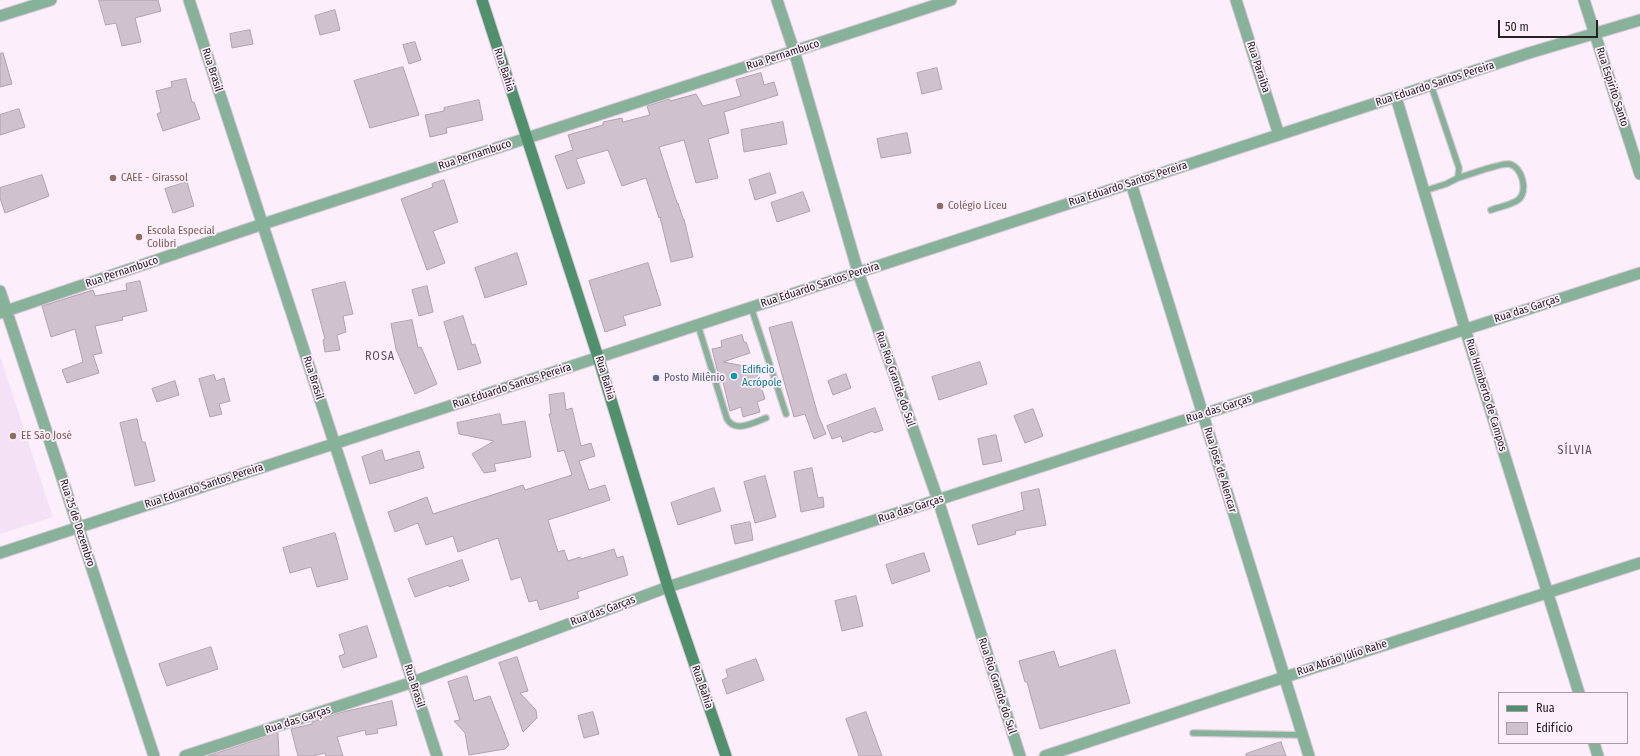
<!DOCTYPE html>
<html>
<head>
<meta charset="utf-8">
<style>
	body { margin:0 }
	#map { position:relative; width:1640px; height:756px; overflow:hidden; background:#fdeefc; font-family:"Fira Sans Condensed",sans-serif }
	canvas { display:block }
	.legend { position:absolute; left:1498px; top:692px; width:130px; height:52px; box-sizing:border-box; background:#fdeefc; border:1px solid #a79ca6; margin:0; padding:5px 7px; list-style:none; font-size:12px; color:#272126 }
	.legend li { display:flex; align-items:center; gap:8px; height:20px }
	.legend b { width:20px; border:1px solid #a79ca6 }
	.scale { position:absolute; left:1498px; top:20px; width:100px; height:18px; box-sizing:border-box; border:2px solid #272126; border-top:0; padding-left:5px; font-size:12px; line-height:14px; white-space:nowrap; color:#272126; -webkit-text-stroke:3px #fdeefc; paint-order:stroke }
</style>
</head>
<body>
<div id="map">
<canvas width="1640" height="756"></canvas>
<ul class="legend">
<li><b style="height:5px;background:#51906d"></b>Rua</li>
<li><b style="height:11px;background:#d0c1cf"></b>Edifício</li>
</ul>
<div class="scale">50 m</div>
</div>
<script>
const context = document.querySelector('canvas').getContext('2d');
context.lineJoin = 'round';
function paint(path, color) {
  context.fillStyle = color;
  context.fill(path, 'evenodd');
}
function stroke(path, color, width, dash) {
  context.strokeStyle = color;
  context.lineWidth = width;
  context.lineCap = dash ? 'butt' : 'round';
  context.setLineDash(dash || []);
  context.stroke(path);
}
function drawText(font, color, halo, rows, align = 'center') {
  context.font = font + ' "Fira Sans Condensed",sans-serif';
  context.lineWidth = 3.5;
  context.setLineDash([]);
  context.textBaseline = 'middle';
  context.strokeStyle = halo;
  context.fillStyle = color;
  for (const [text, x, y, turn = 0] of rows) {
    context.save();
    context.translate(x, y);
    context.rotate((+turn || 0) * Math.PI / 180);
    context.textAlign = isNaN(turn) ? turn : align;
    if (halo) context.strokeText(text, 0, 0);
    context.fillText(text, 0, 0);
    context.restore();
  }
}
const built = new Path2D(`
	M0,356L53,517L0,534Z`);
const building = new Path2D(`
	M99,0H158L161,11L135,18L141,42L122,46L116,23L106,25Z
	M335,10L340,30L320,35L315,16Z
	M250,30L253,44L232,48L230,34Z
	M415,42L421,60L409,64L403,45Z
	M3,53L12,84L0,87V54Z
	M403,67L419,115L370,128L354,81Z
	M937,68L942,89L922,94L917,73Z
	M761,73L764,85L774,82L778,95L724,112L729,133L708,139L718,178L696,183L684,140L659,147L677,203H678L683,219H684L693,257L671,262L660,217L659,218L646,178L622,186L608,150L576,159L585,183L567,189L555,156L573,150L568,135L603,125V122L622,118L623,122L650,115L647,106L669,99L670,101L696,94L703,106L741,96L736,80Z
	M186,79L192,102H194L200,119L163,131L157,114L161,112L156,91L172,87L171,82Z
	M479,100L483,120L446,128L447,133L430,137L425,115L444,111V108Z
	M19,109L25,127L0,135V115Z
	M783,122L787,144L744,152L741,130Z
	M907,133L911,153L881,158L877,139Z
	M770,173L776,193L755,200L749,180Z
	M42,175L49,196L5,213L0,198V188Z
	M444,180L458,222L433,231L445,263L427,270L401,199L433,187L432,184Z
	M187,182L194,206L173,213L165,189Z
	M803,192L810,211L777,222L771,203Z
	M517,253L527,284L485,298L475,268Z
	M648,263L661,305L623,316L626,325L605,332L589,281Z
	M140,281L147,311L122,317L123,320L95,326L102,353L93,355L99,373L67,383L62,370L83,362L75,329L51,337L42,306L93,290L95,296L127,290L126,284Z
	M345,282L353,314L343,316L346,332L337,335L340,350L325,352L323,340L325,339L312,290Z
	M427,286L433,312L419,316L412,290Z
	M463,316L472,345L475,344L481,363L458,370L444,322Z
	M412,320L418,348L421,347L437,384L415,394L396,349L391,324Z
	M792,322L818,415L826,434L814,439L805,414L794,417L769,328Z
	M742,335L744,342H746L750,353L723,362L755,368L765,399L757,402L760,412L743,417L741,407L730,411L723,382H720V381L712,349L722,347L721,341Z
	M980,362L987,384L939,400L932,377Z
	M846,374L851,388L833,395L828,381Z
	M214,375L216,381L224,378L230,401L219,404L222,414L210,417L199,379Z
	M175,381L179,395L157,402L152,389Z
	M564,393L566,410L572,408L581,446L591,443L595,456L579,461L589,490L605,485L610,500L548,520L558,552L564,550L568,561L580,557L581,559L614,549L617,558L623,556L628,575L577,592L579,598L540,610L537,600L529,602L521,577L511,580L498,538L458,552L453,536L426,545L418,523L395,532L388,512L427,497L433,514L523,485L525,490L572,475L564,450L558,452L549,414H551L549,395Z
	M875,408L883,430L874,433L873,431L843,442L841,436L832,439L827,426Z
	M1033,409L1043,436L1025,443L1014,416Z
	M500,414L502,425L525,421L531,457L494,464L496,471L484,473L472,454L494,441L459,434L457,423Z
	M137,419L142,442H145L155,481L135,486L120,423Z
	M996,435L1002,461L983,465L978,439Z
	M382,450L385,461L419,451L424,468L370,484L362,457Z
	M812,468L818,498L823,497L824,507L801,512L794,472Z
	M765,476L776,517L755,523L744,482Z
	M714,488L721,511L678,525L671,503Z
	M1039,489L1046,525L1015,531L1016,534L978,545L972,525L1024,510L1021,493Z
	M750,522L753,540L735,544L731,526Z
	M335,533L348,579L317,587L311,567L290,573L283,548Z
	M924,553L930,571L892,584L886,565Z
	M462,560L469,580L449,587V585L415,597L408,579Z
	M856,596L863,626L842,631L835,601Z
	M367,626L377,657L343,668L339,656L345,654L339,635Z
	M211,647L218,669L167,686L159,664Z
	M1115,650L1130,703L1040,729L1027,682H1025L1019,661L1054,651L1059,667Z
	M517,657L528,691L520,693L536,710L537,718L523,732L499,663Z
	M756,659L764,680L727,694L722,680L728,677L726,670Z
	M467,676L474,701L490,696L509,745L505,749L469,755L465,733L454,721L460,720L448,682Z
	M392,701L397,725L377,729L378,733L366,735L365,730L337,737L343,756H326L325,753L313,756H298L291,729L312,724V722L339,713Z
	M593,712L599,734L584,738L578,716Z
	M866,712L882,756H859L846,719Z
	M278,733L279,756H208Z
	M1281,742L1286,756H1246V754Z`);
const service = new Path2D(`
	M1458,178C1469,175 1499,163 1509,164C1522,166 1529,192 1518,200C1511,205 1499,207 1491,210
	M1424,191L1446,184L1458,178L1459,168L1431,85
	M751,307L786,414
	M698,325L727,419C735,433 753,423 766,418
	M1193,733L1302,735`);
const minor = new Path2D(`
	M189,0L437,756
	M777,0L794,51L858,272L938,500L1020,756
	M1236,0L1279,135
	M1584,0L1640,174
	M0,16L51,0
	M1396,97L1465,329L1579,693
	M1131,183L1309,756
	M0,291L154,756
	M0,313L263,224L951,0
	M0,553L1529,53L1640,20
	M1594,743L1598,756
	M185,756L413,682L668,587L1640,273
	M1045,756L1285,677L1640,563`);
const secondary = new Path2D(`
	M482,0L598,357L668,587L726,756`);
const markers = [
	[113,178,4,"#8d6e63"],
	[940,206,4,"#8d6e63"],
	[139,237,4,"#8d6e63"],
	[734,376,4,"#0f9aa8"],
	[656,378,4,"#5c6f8a"],
	[13,436,4,"#8d6e63"]
];
const streetNames = [
	["Rua Pernambuco",783,55,-18],
	["Rua Paraíba",1258,67,72],
	["Rua Brasil",212,70,72],
	["Rua Bahia",504,70,72],
	["Rua Eduardo Santos Pereira",1435,84,-18],
	["Rua Espírito Santo",1612,87,72],
	["Rua Pernambuco",475,155,-18],
	["Rua Eduardo Santos Pereira",1128,184,-18],
	["Rua Pernambuco",122,272,-19],
	["Rua Eduardo Santos Pereira",820,285,-18],
	["Rua das Garças",1527,309,-18],
	["Rua Brasil",313,378,72],
	["Rua Bahia",605,378,73],
	["Rua Rio Grande do Sul",895,379,71],
	["Rua Eduardo Santos Pereira",512,386,-18],
	["Rua Humberto de Campos",1486,395,73],
	["Rua das Garças",1219,409,-18],
	["Rua José de Alencar",1220,470,73],
	["Rua Eduardo Santos Pereira",204,486,-18],
	["Rua das Garças",911,509,-18],
	["Rua 25 de Dezembro",77,523,72],
	["Rua das Garças",603,611,-20],
	["Rua Abrão Júlio Rahe",1342,658,-18],
	["Rua Brasil",414,686,72],
	["Rua Rio Grande do Sul",997,686,72],
	["Rua Bahia",702,687,71],
	["Rua das Garças",298,720,-18]
];
const educationNames = [
	["CAEE - Girassol",121,178],
	["Colégio Liceu",948,206],
	["Escola Especial",147,231],
	["Colibri",147,244],
	["EE São José",21,436]
];
const cultureNames = [
	["Edificio",742,370],
	["Acrópole",742,383]
];
const serviceNames = [
	["Posto Milênio",664,378]
];
const neighbourhoodNames = [
	["ROSA",380,357],
	["SÍLVIA",1575,451]
];
paint(built, '#f5e1f5');
paint(building, '#d0c1cf');
stroke(building, '#b0a2af', 1);
stroke(service, '#d6c9d5', 8);
stroke(minor, '#d6c9d5', 13);
stroke(secondary, '#d6c9d5', 13);
stroke(service, '#88b199', 5.5);
stroke(minor, '#88b199', 11);
stroke(secondary, '#51906d', 11);
for (const [x, y, r, color] of markers) {
  const dot = new Path2D();
  dot.arc(x, y, r, 0, 2 * Math.PI);
  context.fillStyle = color;
  context.fill(dot);
  stroke(dot, '#fdeefc', 1.5);
}
drawText('11px', '#272126', '#fdeefc', streetNames);
drawText('11px', '#785e54', '#fdeefc', educationNames, 'left');
drawText('11px', '#0d838f', '#fdeefc', cultureNames, 'left');
drawText('11px', '#4e5e75', '#fdeefc', serviceNames, 'left');
context.letterSpacing = '1px';
drawText('12px', '#5d515d', '#fdeefc', neighbourhoodNames);
context.letterSpacing = '0px';
</script>
</body>
</html>
